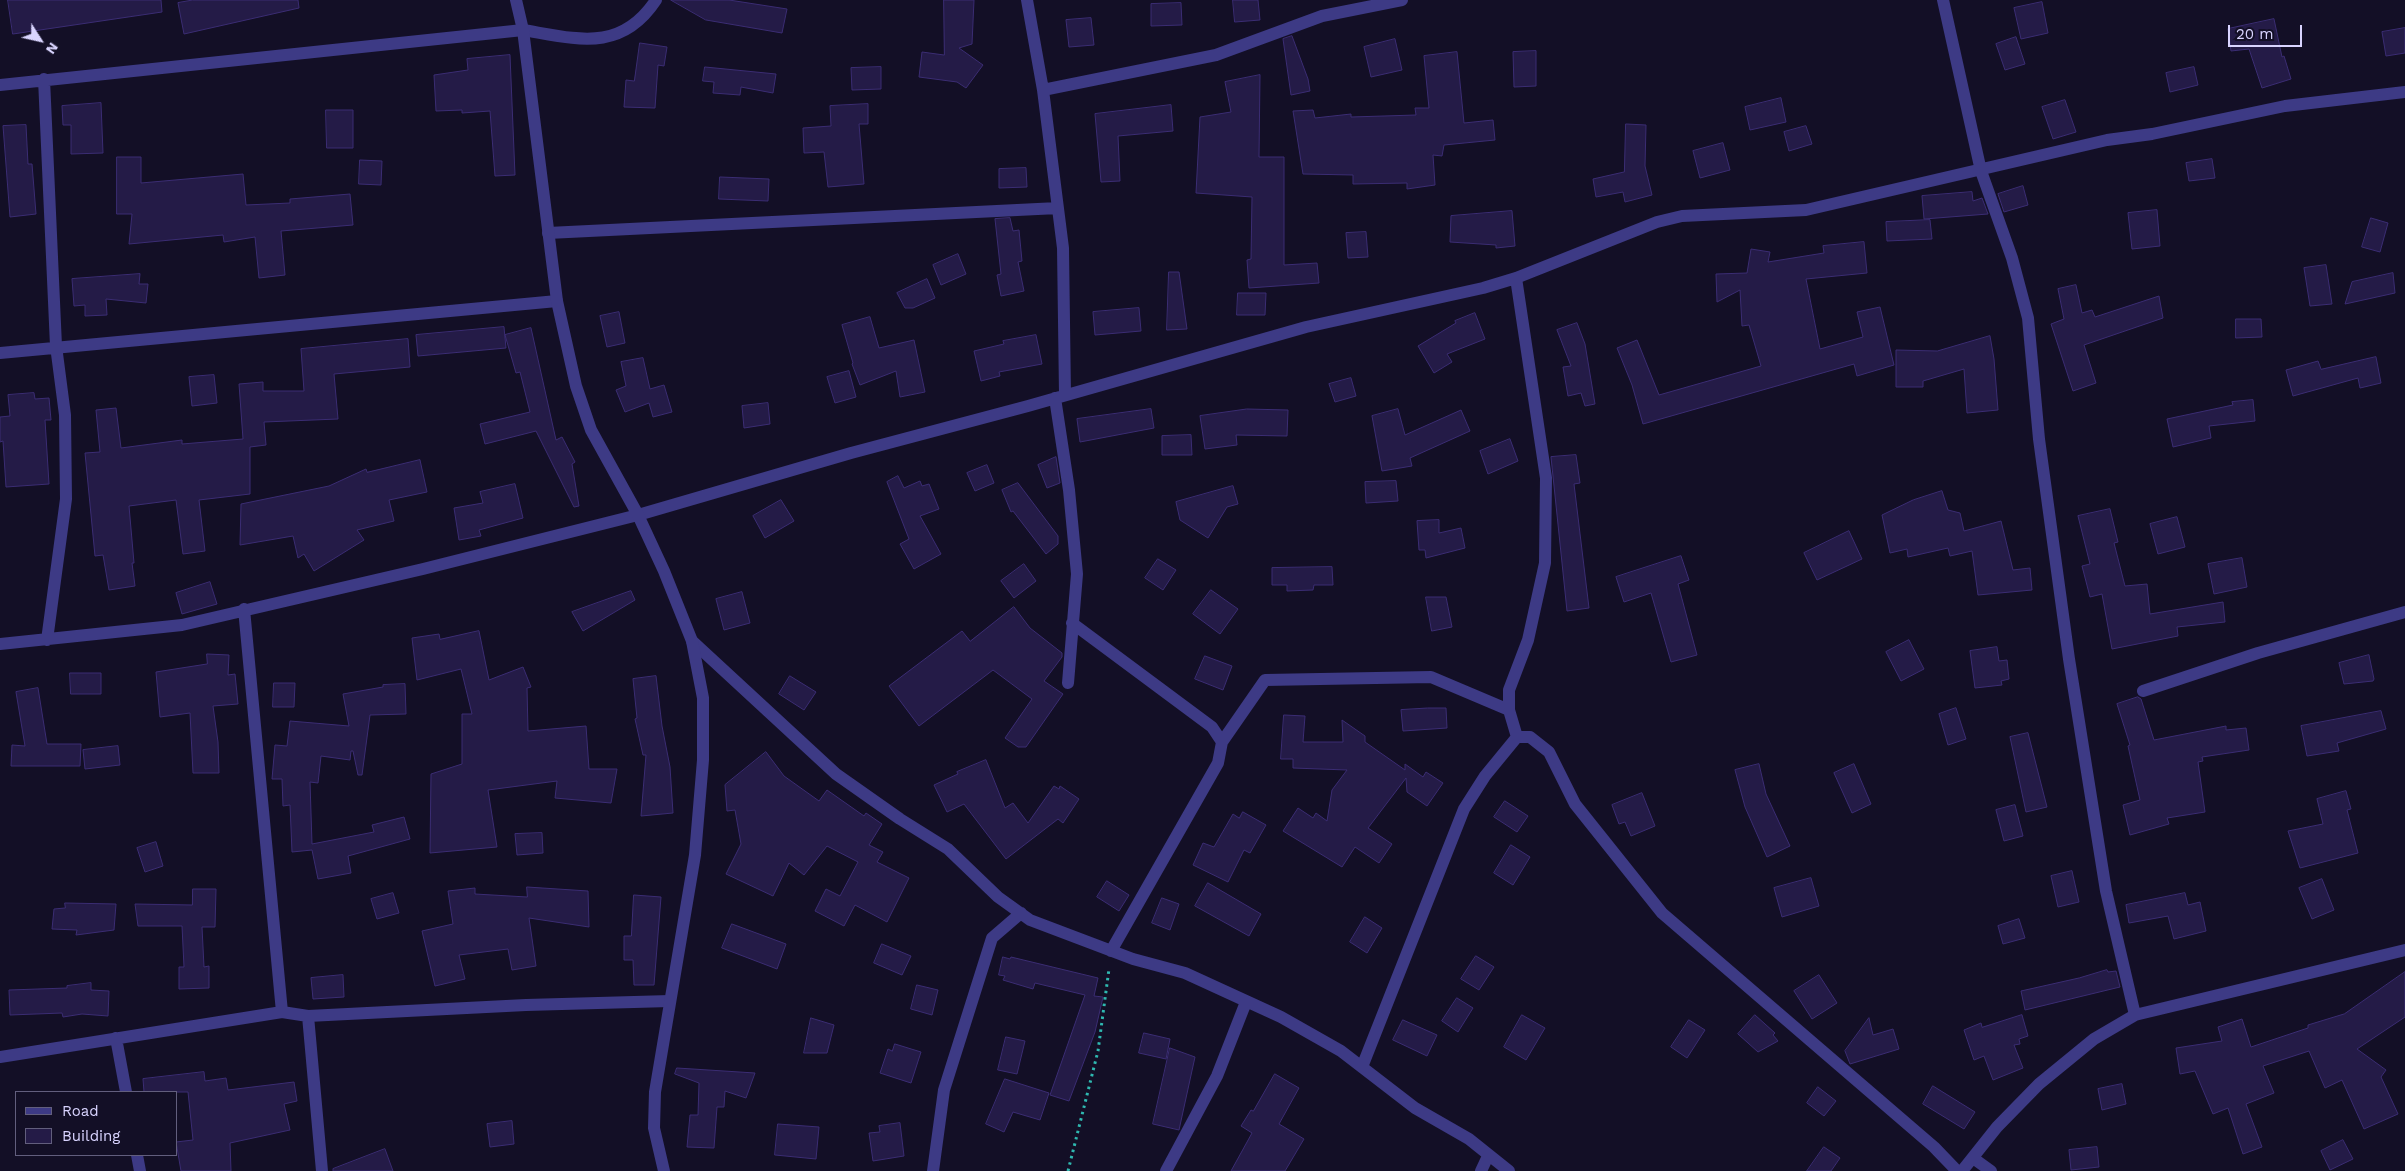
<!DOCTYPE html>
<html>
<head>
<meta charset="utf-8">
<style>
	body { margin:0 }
	#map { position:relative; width:2405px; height:1171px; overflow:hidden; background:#130f26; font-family:"Work Sans",sans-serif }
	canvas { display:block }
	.legend { position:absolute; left:15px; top:1091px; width:162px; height:65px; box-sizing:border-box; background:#130f26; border:1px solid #625e7d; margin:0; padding:6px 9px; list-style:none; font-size:15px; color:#d9d4ff }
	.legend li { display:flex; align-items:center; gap:10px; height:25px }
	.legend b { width:25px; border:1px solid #625e7d }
	.north { position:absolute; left:15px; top:15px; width:50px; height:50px; -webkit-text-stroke:4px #130f26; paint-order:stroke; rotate:125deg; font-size:14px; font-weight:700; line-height:20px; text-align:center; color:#d9d4ff }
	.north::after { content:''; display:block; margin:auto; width:18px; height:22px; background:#d9d4ff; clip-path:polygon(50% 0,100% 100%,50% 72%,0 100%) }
	.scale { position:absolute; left:2228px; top:25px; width:74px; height:22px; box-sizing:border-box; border:2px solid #d9d4ff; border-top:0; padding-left:6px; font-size:15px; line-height:18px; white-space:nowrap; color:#d9d4ff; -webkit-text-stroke:4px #130f26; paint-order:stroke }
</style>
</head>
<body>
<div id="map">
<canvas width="2405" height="1171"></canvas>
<ul class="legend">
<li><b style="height:6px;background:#3d3a85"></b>Road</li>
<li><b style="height:14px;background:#241b47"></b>Building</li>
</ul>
<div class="north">N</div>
<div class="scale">20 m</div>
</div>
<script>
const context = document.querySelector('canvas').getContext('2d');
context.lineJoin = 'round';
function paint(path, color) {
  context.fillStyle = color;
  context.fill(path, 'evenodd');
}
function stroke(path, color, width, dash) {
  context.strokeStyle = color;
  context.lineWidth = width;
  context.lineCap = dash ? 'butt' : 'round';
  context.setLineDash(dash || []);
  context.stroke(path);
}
const building = new Path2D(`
	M8,0H161L162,12L13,34Z
	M193,0H298L299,8L184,34L178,3Z
	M671,0H729L787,9L782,33L706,20Z
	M944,0H974L972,44L959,48L983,65L966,88L957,82L919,77L922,52L944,55Z
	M1233,0H1258L1260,20L1235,22Z
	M2042,2L2048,33L2021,39L2014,8Z
	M1181,3L1182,25L1151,26V4Z
	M1091,18L1094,45L1069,47L1066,20Z
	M2274,19L2282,57L2284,56L2291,79L2262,88L2249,49L2231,51L2228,29Z
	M2405,28V53L2386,56L2382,32Z
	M1292,36L1308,79L1310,91L1291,95L1283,39Z
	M2016,37L2025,64L2005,70L1996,44Z
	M1395,39L1402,70L1371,77L1364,47Z
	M640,43L667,47L664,66L658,65L655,108L624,107L626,80L634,81Z
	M1536,51V86L1514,87L1513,52Z
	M1457,52L1464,123L1493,120L1495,140L1444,145L1442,156L1433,155L1435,185L1407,189V183L1353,184V175L1303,174L1293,111L1313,110L1315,118L1351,114V117L1416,115L1415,108H1429L1424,56Z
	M510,55L515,175L495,176L490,111L462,113V110L436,111L434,75L468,70L467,59Z
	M705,67L776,74L773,93L741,87L740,95L713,93L714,82L703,81Z
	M881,67V89L852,90L851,68Z
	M2194,67L2198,85L2170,92L2166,73Z
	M1260,75L1259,157H1284V265L1317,263L1319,283L1249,288L1247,260L1251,259L1252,197L1196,193L1200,117L1231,112L1225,82Z
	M1781,98L1786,122L1750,130L1745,107Z
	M2065,100L2076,132L2053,139L2042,107Z
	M101,103L103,153L71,154V125H63L62,106Z
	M868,104V124H859L864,184L828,187L824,152L804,153L803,128L831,126L830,106Z
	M1171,105L1173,131L1118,136L1120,181L1101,182L1095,114Z
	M326,110H353V148H327Z
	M1626,124L1646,125L1645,166L1652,195L1625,202L1623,192L1596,197L1593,179L1624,172Z
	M26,125L28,164H32L36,214L10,217L3,126Z
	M1806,126L1812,144L1789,151L1784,132Z
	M1723,143L1730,170L1700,178L1693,151Z
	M117,157H141V183L243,174L246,205L290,203V199L350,194L353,225L281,231L285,275L259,278L255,237L224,242L223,235L129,244L132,214H117Z
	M2212,159L2215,178L2189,181L2186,163Z
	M360,160L382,161L381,185L359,184Z
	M1026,168L1027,187L999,188V169Z
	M720,177L769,179L768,201L719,199Z
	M2023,186L2028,205L2004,212L1998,194Z
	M1972,192L1973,201L1982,198L1988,214L1924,219L1922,196Z
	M2157,210L2160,246L2132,249L2128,213Z
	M1512,211L1515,246L1496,248V245L1450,242L1451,216Z
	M1010,218L1013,231L1019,230L1022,261L1018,262L1024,291L1001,296L997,275L1001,274L995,219Z
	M2371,218L2388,223L2380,252L2362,247Z
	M1930,220L1932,239L1887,241L1886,222Z
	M1366,232L1368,257L1348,258L1346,233Z
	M1864,242L1867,273L1806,279L1820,349L1863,337L1857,312L1880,307L1894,365L1857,376L1854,364L1643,424L1632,385L1617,348L1637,340L1659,395L1761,366L1749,325L1742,326L1740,290L1717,302L1716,274L1747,273L1751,249L1770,252L1768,262L1824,253L1823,246Z
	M958,254L966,274L941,285L933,265Z
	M2326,265L2332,304L2310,306L2304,268Z
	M1169,272H1179L1187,329L1167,330Z
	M2393,273L2395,293L2345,304L2352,282Z
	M140,274L139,284H148L146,303L106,299L107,315L85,316V305L74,306L72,279Z
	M927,279L935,298L913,308H905L897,293Z
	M2076,285L2082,313L2092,310L2095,317L2159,296L2163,318L2084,345L2096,383L2073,391L2051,324L2064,319L2058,289Z
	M1238,293H1266L1265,315H1237Z
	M1139,308L1141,331L1095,335L1093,312Z
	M619,312L625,343L607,347L600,316Z
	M1475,313L1485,339L1447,354L1452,362L1434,373L1418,346L1456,323L1455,321Z
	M870,317L879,348L914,340L925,392L900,397L896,371L860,385L852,364L853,363L842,325Z
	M2236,319H2261L2262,337L2236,338Z
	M1577,323L1585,344L1595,404L1585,406L1581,393L1568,396L1563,367L1571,366L1557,330Z
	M504,327L506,348L418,356L416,335Z
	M531,328L556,440L562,437L575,462L572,464L579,506L574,507L536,431L485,444L480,424L530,412L520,372L516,373L505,335Z
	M1036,335L1042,364L999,372L1000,376L981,381L974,351L1004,344L1003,341Z
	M1990,336L1994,359L1998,410L1967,413L1964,369L1923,381V387H1896V350L1937,351Z
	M408,339L410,367L334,374L338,419L264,422L266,445L250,447V494L199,500L205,551L183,554L176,500L129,506L134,563H132L135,586L109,590L103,555L95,556L85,453L100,452L96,410L116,408L121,448L182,440V444L243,439L239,384L263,382V391H304L301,349Z
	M2376,357L2381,383L2360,388L2358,378L2293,396L2286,370L2318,361L2321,369Z
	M643,358L650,389L664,385L672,412L653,417L649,403L625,412L616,390L626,386L621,362Z
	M849,371L856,397L835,403L827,377Z
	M214,375L217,403L192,406L189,377Z
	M1351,378L1356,396L1335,402L1329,384Z
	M34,393L35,399L49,398L51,420H45L49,484L6,487L3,441L0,442V417L10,416L8,395Z
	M2253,400L2255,421L2209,426L2211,438L2173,447L2167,419L2233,405L2232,402Z
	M768,403L770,424L744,428L742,406Z
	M1151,409L1154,428L1080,442L1077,419Z
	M1247,409L1288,410L1287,436L1236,435L1237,445L1205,449L1200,416Z
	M1398,409L1405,435L1461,410L1470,431L1410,458L1412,466L1382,471L1372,416Z
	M1191,435L1192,455H1162V436Z
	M1510,439L1518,461L1488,474L1480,451Z
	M1576,455L1580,483L1574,484L1589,608L1567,611L1551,457Z
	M1056,457L1060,483L1047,488L1038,465Z
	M420,460L427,492L389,500L394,521L357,530L364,540L314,571L304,554L298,558L293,536L240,545L241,504L329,486L366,469L367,472Z
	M987,465L994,483L975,491L967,473Z
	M898,476L904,488L920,481L922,486L929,484L939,509L920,516L941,554L914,569L900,544L909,539L887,482Z
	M1396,481L1398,501L1366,503L1365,482Z
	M1018,483L1058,536V544L1046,554L1013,511L1011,512L1002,490Z
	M515,484L523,518L479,530L481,536L459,540L454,508L483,503L480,492Z
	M1233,486L1238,504L1227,507L1208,538L1180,520L1176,502Z
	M1942,491L1948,510L1960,513L1964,531L2001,521L2013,570L2030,568L2032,590L1978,595L1972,551L1950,556L1948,548L1908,557L1907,549L1890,553L1882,515L1913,500Z
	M781,500L794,521L765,538L753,516Z
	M2110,509L2118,542L2114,543L2125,586L2147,584L2150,614L2223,602L2225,622L2177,627L2178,636L2112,649L2102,594L2090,597L2082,566L2090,564L2078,516Z
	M2177,517L2185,547L2158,554L2150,524Z
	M1439,520V533L1461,528L1465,548L1426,558L1425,550H1419L1417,521Z
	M1849,531L1862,559L1817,580L1804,553Z
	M1681,556L1689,580L1678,584L1697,655L1671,662L1651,593L1624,602L1616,577Z
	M2242,558L2247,587L2214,594L2208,564Z
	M1158,559L1176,570L1163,590L1145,578Z
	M1024,564L1036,581L1014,598L1001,581Z
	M1332,567L1333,585H1314L1313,590L1287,591V585H1272V568Z
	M210,582L217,604L182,614L176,593Z
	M1211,590L1238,609L1220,634L1193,614Z
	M631,591L635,600L583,631L572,612Z
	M742,592L750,623L724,630L716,599Z
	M1426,597H1446L1452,627L1432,631Z
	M1014,607L1030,628L1062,653V657L1044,681L1063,694L1026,747H1018L1005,738L1032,699L993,670L919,726L889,686L962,631L970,641Z
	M479,631L489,680L523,667L531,687L527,688L528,731L586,726L589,769H617L611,803L555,798L557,781L488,790L497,847L430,853L431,774L462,764V714H472L461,669L417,680L412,638L439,634L440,639Z
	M1909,640L1924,669L1901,681L1886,652Z
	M1997,647L1999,661L2007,660L2009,679L2001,681L2002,685L1975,688L1970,651Z
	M207,654L229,655L228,675L235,674L238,704L213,706L218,742L219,773H193L190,713L160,717L156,672L207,664Z
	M2369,655L2374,679L2373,681L2344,684L2339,663Z
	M1205,656L1232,666L1223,690L1195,679Z
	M70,673H101V694H71Z
	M656,676L662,726L670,767L673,813L641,816L646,755H643L635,719L637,718L633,679Z
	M790,676L816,692L804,710L779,694Z
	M274,683H295L294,707H273Z
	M405,684L406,714L370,715L362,775H358L353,751H351L350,760L321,756L318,783L310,782L312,844L374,832L372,825L404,817L410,839L348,856L351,873L318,879L312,850L292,852L290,805L283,806L282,779H272L275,745L287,746L290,721L349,726L343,694L383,687V685Z
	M38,688L47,744H81L80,766H11L12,745L25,746L16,692Z
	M2138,697L2141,699L2154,740L2226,726V730L2246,728L2249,750L2202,757L2203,761L2198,762L2205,812L2167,818L2169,824L2130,835L2123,805L2140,800L2128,746L2130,745L2117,704Z
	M1428,708H1446L1447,728L1403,731L1401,710Z
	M1956,708L1966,739L1948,745L1939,714Z
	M2381,711L2386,729L2337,743L2339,751L2307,756L2301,726Z
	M1284,715L1305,716L1303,742H1343L1342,720L1365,736V742L1405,770V764L1423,777L1426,772L1443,783L1427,806L1407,792L1406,778L1368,828L1392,844L1379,863L1355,847L1342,867L1283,831L1298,808L1313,818L1316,813L1327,821L1332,790L1347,770L1293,768V759H1281Z
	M2028,733L2047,807L2026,812L2010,737Z
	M118,746L120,765L85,769L83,750Z
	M766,752L784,776L819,801L827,790L864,816L866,813L882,824L869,845L883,852L877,862L909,878L887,922L855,905L844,926L815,911L826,889L840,896L858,862L827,846L804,875L789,863L773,896L726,874L741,844L735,810L727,811L725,785Z
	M986,760L1005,808L1013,803L1028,823L1054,786L1059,789L1060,786L1079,799L1063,823L1058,819L1006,859L964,804L947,812L934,785L958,774L957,772Z
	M1759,764L1766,794L1790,846L1767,857L1745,807L1735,770Z
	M1854,764L1871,804L1852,813L1834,773Z
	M2346,791L2351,809L2347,810L2358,853L2300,868L2288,831L2323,824L2317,799Z
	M1642,793L1655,826L1631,836L1625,822L1619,824L1612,805Z
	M1505,801L1528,816L1517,832L1494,817Z
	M2015,805L2023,836L2004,841L1996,810Z
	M1243,812L1266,825L1250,853L1244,850L1228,882L1193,865L1203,843L1214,847L1233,814L1239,818Z
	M542,833L543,853L517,855L515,834Z
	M156,842L163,866L145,872L137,848Z
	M1511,845L1530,857L1513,885L1494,873Z
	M2072,871L2079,902L2058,907L2051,876Z
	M1811,878L1819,906L1782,917L1774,888Z
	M2322,879L2334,910L2312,919L2299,888Z
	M1107,881L1129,895L1119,911L1097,897Z
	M1208,883L1261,914L1249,936L1195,906Z
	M527,887L588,891L589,927L529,918L536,966L512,970L508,949L459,955L465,979L435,986L422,931L453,924L448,891L475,888V894L527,897Z
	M193,889H216L215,927H202L204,967L209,966V988L179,989V967H184L182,926H138L135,904L192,905Z
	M393,893L399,913L377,919L371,899Z
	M2185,893L2188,905L2200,902L2206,931L2174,939L2168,916L2129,923L2126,905Z
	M634,895L661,897L654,985H634L633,960H624V936H631Z
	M1162,898L1179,904L1170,930L1152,923Z
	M65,903L116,904L114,930L76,935L77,930L52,929L54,909L65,908Z
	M1365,917L1382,928L1367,953L1350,942Z
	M2019,919L2025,938L2003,944L1998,926Z
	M732,924L786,944L777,969L722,948Z
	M882,944L911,956L902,975L874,963Z
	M1476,956L1494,967L1479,990L1461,979Z
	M1003,957L1010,959L1011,957L1098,978L1094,996L1103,997L1095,1032L1069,1101L1050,1095L1085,995L1035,983L1033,989L1003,980L1005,976L999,975Z
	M2107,970L2108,972L2116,971L2120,987L2025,1010L2021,991L2079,978Z
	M2405,972V1017L2357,1049L2386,1070L2381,1077L2398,1114L2364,1129L2342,1080L2325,1088L2309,1051L2263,1066L2274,1093L2246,1104L2262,1147L2243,1154L2228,1108L2213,1114L2195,1071L2180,1074L2176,1048L2222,1041L2218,1027L2242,1019L2251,1047L2308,1028V1025L2344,1014Z
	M343,975L344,997L313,999L311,978Z
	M1819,975L1837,1003L1812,1019L1794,991Z
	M91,983V990L109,991L108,1016L82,1014L63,1017L62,1013L10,1015L9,990L67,988V986Z
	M917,985L938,990L932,1015L911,1009Z
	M1457,998L1473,1008L1458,1032L1442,1021Z
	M1522,1015L1545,1028L1526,1060L1504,1047Z
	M1755,1015L1775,1033L1773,1035L1778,1041L1758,1052L1738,1034Z
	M2022,1015L2028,1036L2019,1039L2020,1044L2014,1045L2023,1068L1993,1080L1984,1056L1974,1060L1964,1030L1981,1023L1982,1027Z
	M811,1018L834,1025L827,1053H804Z
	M1869,1018L1873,1035L1893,1029L1899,1049L1850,1064L1845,1051Z
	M1403,1020L1437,1035L1427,1056L1393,1040Z
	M1689,1020L1705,1030L1687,1058L1671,1047Z
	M1144,1033L1170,1039L1166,1059L1139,1053Z
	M1006,1037L1025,1041L1017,1074L998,1070Z
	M895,1044L921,1052L911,1083L880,1073L888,1049L892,1051Z
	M1170,1048L1195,1057L1179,1130L1153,1124Z
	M677,1068L755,1073L746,1098L725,1091L724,1107H717L714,1148L687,1147L690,1115H698L699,1083L675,1074Z
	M204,1072L205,1081L226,1078L228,1090L294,1082L297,1101L284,1104L290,1130L230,1143L231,1171H181L176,1142L193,1140L188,1092H144L143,1079Z
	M1275,1074L1299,1088L1279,1124L1304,1139L1285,1171H1231L1252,1133L1241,1126L1251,1110L1253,1111Z
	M1005,1079L1049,1093L1040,1120L1013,1112L1004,1132L986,1124Z
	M2122,1084L2126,1104L2102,1110L2098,1089Z
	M1933,1086L1975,1112L1964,1129L1923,1104Z
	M1818,1087L1836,1101L1824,1116L1807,1103Z
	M512,1121L514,1144L490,1147L487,1124Z
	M900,1123L904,1156L873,1161L869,1133L880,1132L879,1126Z
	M778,1124L819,1127L816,1159L775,1155Z
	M2343,1140L2353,1159L2330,1170L2321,1151Z
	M1824,1147L1840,1158L1831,1171H1807Z
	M2097,1147L2099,1167L2071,1170L2069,1150Z
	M385,1149L393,1171H333V1169Z`);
const path = new Path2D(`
	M1068,1171L1098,1051L1109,969`);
const minor = new Path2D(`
	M1027,0L1043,90L1063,248L1065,395
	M1943,0L1981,171L2012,258L2028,318L2039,439L2069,659L2106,891L2135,1015
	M44,79L56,346L65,415L66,499L47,640
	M0,85L523,30C577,39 621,53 656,0
	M1043,90L1216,55L1322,16L1402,0
	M548,233L1058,208
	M1516,278L1546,478L1545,563L1528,640L1509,690V710L1517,737
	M0,353L557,301
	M1055,398L1069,490L1077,574L1068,683
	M244,609L282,1012
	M1072,623L1212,727L1222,742L1218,763L1111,951
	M692,641L836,774L900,819L948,849L998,897L1030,920L1133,959L1185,973L1281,1017L1341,1051L1415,1108L1469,1139L1509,1171
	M0,644L182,625L423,569L638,515L851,453L1028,406L1306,327L1483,288L1516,278L1657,222L1682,216L1806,210L2107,140L2152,134L2285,106L2405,92
	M2143,691L2258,653L2405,612
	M1222,742L1265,680L1431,677L1509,710
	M308,1016L322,1171
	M116,1038L126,1092
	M0,1057L282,1012L308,1016L526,1005L670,1001
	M1362,1067L1464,809L1485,776L1517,737H1530L1549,752L1575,804L1662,913L1934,1147L1957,1171
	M137,1155L140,1171
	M1973,1158L1991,1171
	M933,1171L944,1090L992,938L1021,913
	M1166,1171L1217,1076L1246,1002
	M1481,1171L1488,1156
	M1962,1171L1997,1127L2039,1084L2094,1039L2135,1015L2405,950`);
const tertiary = new Path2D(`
	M516,0L523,30L557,301L576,386L591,430L638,515L664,571L692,641L703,698V760L695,855L655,1092L654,1128L664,1171`);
paint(building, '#241b47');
stroke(building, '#3b2d73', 1);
stroke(path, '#2fb8b0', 3, [2.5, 4]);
stroke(minor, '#3d3a85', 12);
stroke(tertiary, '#3d3a85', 12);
</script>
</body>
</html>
